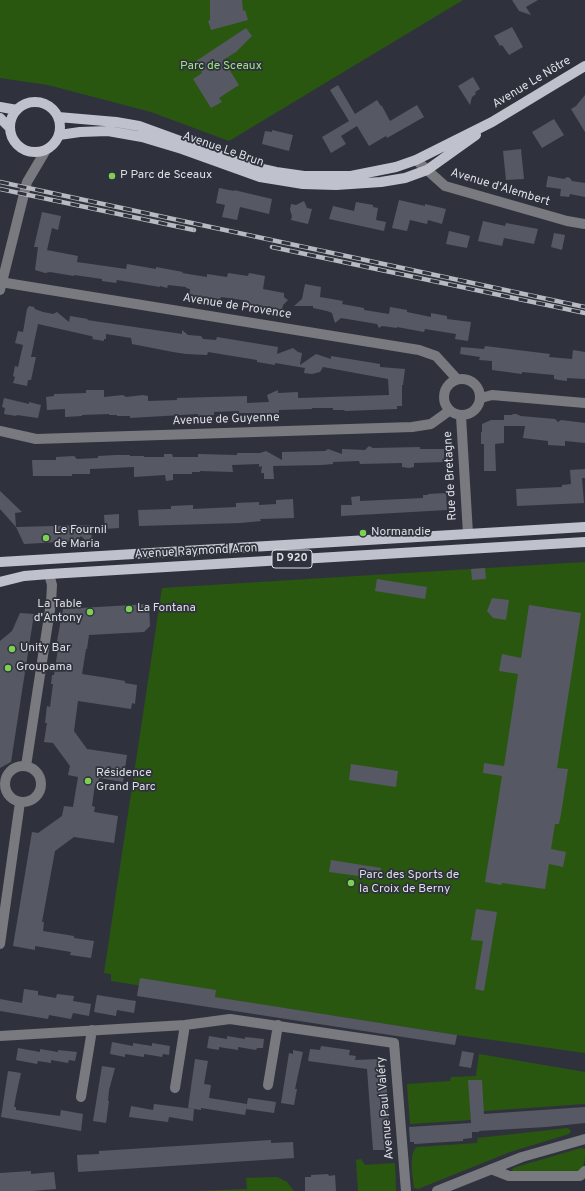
<!DOCTYPE html>
<html>
<head>
<meta charset="utf-8">
<style>
	body { margin:0 }
	canvas { display:block; background:#2f323c }
</style>
</head>
<body>
<canvas width="585" height="1191"></canvas>
<script>
const context = document.querySelector('canvas').getContext('2d');
context.lineJoin = 'round';
function paint(path, color) {
  context.fillStyle = color;
  context.fill(path, 'evenodd');
}
function stroke(path, color, width, dash) {
  context.strokeStyle = color;
  context.lineWidth = width;
  context.lineCap = dash ? 'butt' : 'round';
  context.setLineDash(dash || []);
  context.stroke(path);
}
function drawText(font, color, halo, rows, align = 'center') {
  context.font = font + ' Overpass,sans-serif';
  context.lineWidth = 3.5;
  context.setLineDash([]);
  context.textBaseline = 'middle';
  context.strokeStyle = halo;
  context.fillStyle = color;
  for (const [text, x, y, turn = 0] of rows) {
    context.save();
    context.translate(x, y);
    context.rotate((+turn || 0) * Math.PI / 180);
    context.textAlign = isNaN(turn) ? turn : align;
    if (halo) context.strokeText(text, 0, 0);
    context.fillText(text, 0, 0);
    context.restore();
  }
}
const green = new Path2D(`
	M0,0H463L229,141L151,112L48,85L0,78Z
	M585,562V1053L457,1035L111,981V974L104,973L162,588Z
	M479,1054L585,1072V1104L470,1112L471,1120L410,1124L407,1084L450,1081L451,1077L476,1076Z
	M568,1128L571,1131L569,1134L510,1152L418,1189L414,1188C413,1177 408,1153 417,1147L477,1143L478,1138Z
	M581,1148L585,1149C585,1157 585,1165 580,1172H513L512,1169L516,1167Z
	M361,1159L365,1165L395,1163L396,1191H358L356,1160Z
	M277,1177L287,1182L294,1191H197L247,1189L246,1178Z`);
const building = new Path2D(`
	M210,0H242L243,11L245,10L248,20L211,30L208,21L210,20Z
	M512,0H538L526,7L531,15L519,11Z
	M512,27L523,47L509,55L502,45L500,46L494,36Z
	M246,28L252,36L236,52L223,60L239,85L219,98L222,102L211,108L193,79L202,73L196,61Z
	M473,77L480,89L475,92L476,94L472,97L470,105L458,86Z
	M338,85L355,114L377,100L381,106H382L390,121L417,105L424,117L387,138L386,136L369,146L357,126L341,136L346,144L331,153L322,137L349,121L330,90Z
	M585,95V132L571,109L576,106Z
	M554,119L564,135L542,148L532,132Z
	M272,130L293,135L289,151L262,144L265,131L272,132Z
	M521,149L524,179L506,180L503,151Z
	M548,176L564,179L567,177L570,178L572,181L585,183V197L570,194L569,197L560,196L561,189L546,187Z
	M219,188L234,191V190L272,199L269,214L240,207L237,220L222,217L225,205L216,203Z
	M399,200L425,206V204L446,209L442,224L428,220L427,224L410,220L407,231L392,228Z
	M304,201L307,208L312,209L308,224L291,220L292,216L290,210L291,204L296,205Z
	M356,202L373,205V207L378,208L376,220L386,222L384,231L329,219L333,206L354,211Z
	M42,212L61,216L58,230L52,228L47,250L78,256L77,262L126,269L127,264L156,269V267L183,272L182,273L207,277V274L227,277L228,273L248,276L249,273L265,276L263,289L284,293V297L288,300L283,305L282,310L249,305V301L221,297L220,300L189,295L190,289L186,288V287L168,285L167,288L160,286V287L117,280L116,283L102,281V279L74,275V276L50,272L45,273L35,270L38,247H34Z
	M483,221L505,226L506,223L538,229L534,244L504,238L502,246L478,241Z
	M449,231L470,236L467,248L446,244Z
	M554,233L565,235L562,250L551,247Z
	M305,284L321,287L320,297L343,301L342,304L364,308V310L389,314L390,307L407,310V312L431,317V313L447,316V319L471,322L468,341L455,339L456,334L425,329L424,332L397,327V328L382,326L379,328L377,324L341,318L335,323L332,313L327,311L313,308V306H294L302,299Z
	M29,306L34,307L35,309L43,312L53,314L57,312L69,322L70,316L88,319L87,320L182,334V330L188,335L201,336L203,339L216,340L217,337L278,347L277,354L293,348L298,352L302,353L300,365L316,354L331,359V356L337,357L380,364V367L405,369L403,385H402V406H397V409L345,411L344,410H333V408H312V409L279,410V413H239V411L214,412V415L198,416V414L130,418V416H117V415H109V414L82,415V416L65,417V409L47,410L46,397L54,396V394L86,393V390H104V397L123,395L126,397L143,395L148,396V401L177,400V398L247,396V403L269,402L267,395L278,390V393L298,392V398L389,395L388,379L323,367L320,372L312,374L304,373L305,368L275,363V365L257,362V360L208,352L207,355L186,354L173,352L132,344L131,338L106,334V339H104V341L92,339L93,337L91,336L38,324L31,357H36L31,380H28L27,386L13,383L15,377L13,376L15,366L18,367L23,345L15,343L18,331L23,332L27,309Z
	M485,346L550,354L549,357L572,359L573,350L585,352V379L567,378V381L559,380L554,379V375L522,372V374L492,370V361L479,360L480,357L460,354L461,347L484,349Z
	M4,398L29,404V402L41,405L38,418L17,415L16,416L4,414L5,408L2,407Z
	M513,414H516L521,416L555,419L558,422L561,420L585,423V443L565,441V446L548,445V441L523,438L525,426H504V443L495,444L496,471H484V444H481V432H482V424L491,420H504V415H512Z
	M369,446L373,448L420,447V449H444V462L414,463V467L409,468L402,467V463L360,464L359,461L333,462V464L321,465L273,466L274,479H264V473H261L262,466L259,467V464L232,465L233,472L200,471V472H192V474H173V480L166,481L165,475L134,477V467L90,469V474H72V476H33L32,460H56V457L74,456L77,459L98,458V456L116,455H130V456H144V457H164V454H172L173,457H198V454L237,455V453H260L266,451L282,460V452L325,451L328,449L342,454V449L365,450Z
	M585,469V478H582L584,503L517,506L516,489L562,487V485L571,484L570,470Z
	M0,491L22,512L15,513L16,527L0,509Z
	M446,493L447,510L341,516V505H352L351,497L360,496V501L423,498V495H428V494Z
	M293,499L294,518L260,519L261,521L241,523L139,526L138,510L171,509V506L193,505V509L236,507V503L259,502V505L276,504V500Z
	M119,514V528L105,529L104,515Z
	M91,525L92,540H85L81,536L77,541L24,544L16,527Z
	M485,568L486,579L472,580L471,569Z
	M377,579L427,587L425,599L375,591Z
	M492,598L509,600L506,620L493,618L487,611Z
	M149,604L150,626L144,632L89,635L87,649H86L82,674L114,679L125,681V683L137,685L135,704L132,703L131,709L78,701L74,731L87,749L127,755L123,782L99,778L98,784H95L92,806L95,807L94,812L118,816L114,843L74,837L55,851L42,922H44L43,931L74,936V938L94,941L91,958L70,955L71,952L35,946V950L13,946L32,832L38,833L62,816L64,806L73,807L78,777L68,775L70,766L53,743L44,742L47,723H45L47,706L50,707L53,684H51L52,675H54L59,642L57,641L63,609Z
	M529,605L581,613L557,768L568,769L561,814L559,824H555L551,849L566,852L563,867L549,864L545,889L502,883L501,885L485,882L502,776L483,773L484,763L504,766L518,674L499,671L502,654L521,658Z
	M20,613L34,614L11,762L0,768V641L12,631Z
	M351,764L398,771L396,787L349,780Z
	M331,860L381,868L380,879L329,872Z
	M476,909L497,912L484,991L475,989L483,941L471,940Z
	M140,978L216,990L215,997L457,1035L455,1045L137,996Z
	M24,989L38,991V995L56,998L57,994L74,996L73,1001L91,1004L89,1016L73,1013L71,1019L49,1015L48,1019L0,1011V999L22,1003Z
	M97,995L136,1001L134,1013L117,1010L116,1016L94,1012Z
	M209,1036L227,1039V1036L245,1039V1037L264,1039L263,1048H257L256,1050L238,1047V1050L219,1047V1050L207,1048Z
	M112,1042L133,1046V1043L152,1046V1043L170,1046L169,1055L163,1054L162,1057L144,1054V1057L125,1054V1057L110,1054Z
	M321,1046L350,1050L349,1055L356,1056L355,1060L379,1059L380,1072H385L386,1076L390,1143L385,1144L386,1150H373L367,1069L308,1061L310,1049L320,1050Z
	M18,1048L40,1052V1049L58,1052V1050L77,1052L75,1061L69,1060L68,1063L51,1060V1063L38,1061L37,1064L16,1060Z
	M293,1050L303,1052L295,1089H297L294,1105L281,1103L289,1053L293,1054Z
	M462,1051L474,1053L471,1068L459,1066Z
	M195,1059L208,1061L204,1084L211,1085L209,1098L247,1104L245,1115L201,1108V1110L188,1108Z
	M102,1066L115,1068L109,1090L108,1101H109L106,1123L93,1121Z
	M8,1071L21,1073L16,1096L14,1107H16V1110L60,1116L61,1110L83,1114L81,1131L1,1117Z
	M468,1080H482L484,1114L585,1107V1123L546,1127L479,1131V1132H472V1138L463,1139V1141L414,1144V1142H410L409,1127L471,1123Z
	M248,1098L276,1102L274,1113L246,1109Z
	M154,1104L194,1109L193,1121L169,1117L168,1122L129,1117L131,1106L153,1110Z
	M271,1140V1143L293,1142L294,1158L78,1172L77,1155L99,1154V1151Z
	M31,1171V1174L54,1172L56,1189L32,1191H0V1173Z
	M328,1174L329,1176L335,1175L336,1191H305V1177H311V1175Z`);
const minor = new Path2D(`
	M416,160L445,186L567,221L585,224
	M0,282L419,350L436,356L457,379
	M0,290L27,182L46,150
	M444 397a18 18 0 1 1 36 0a18 18 0 1 1-36 0Z
	M481,398L492,395L585,403
	M461,416L468,534
	M0,431L36,439L412,427L431,424L449,411
	M26,766L51,603L52,585L49,574
	M5 784a18 18 0 1 1 36 0a18 18 0 1 1-36 0Z
	M0,944L20,802
	M0,1036L185,1025L230,1019L394,1043L406,1191
	M268,1085L278,1025
	M175,1088L185,1025
	M81,1097L92,1030
	M491,1169L509,1176H580L585,1171
	M437,1191L522,1157L585,1139`);
const major = new Path2D(`
	M10 127a25 25 0 1 1 50 0a25 25 0 1 1-50 0Z
	M0,107L17,110
	M58,117L116,122L139,126L249,166L276,172L304,176H351L396,167L416,160L492,122L585,66
	M0,118L10,128
	M59,135L80,132L108,131L142,137L182,149L260,177L303,184L336,185L381,182L405,178L427,170L476,135
	M0,562L585,527
	M0,582L24,576L49,574L585,542`);
const rail = new Path2D(`
	M0,182L585,307
	M0,189L194,230
	M272,247L585,313`);
const markers = [
	[112,176,4,"#7cd155"],
	[363,533,4,"#7cd155"],
	[46,538,4,"#7cd155"],
	[129,609,4,"#7cd155"],
	[90,612,4,"#7cd155"],
	[12,649,4,"#7cd155"],
	[8,668,4,"#7cd155"],
	[88,781,4,"#7cd155"],
	[351,883,4,"#7cd155"]
];
const shields = [
	[292,559,40]
];
const shieldNames = [
	["D 920",292,559]
];
const parkNames = [
	["Parc de Sceaux",221,67]
];
const streetNames = [
	["Avenue Le Nôtre",532,83,-31],
	["Avenue Le Brun",223,150,19],
	["Avenue d'Alembert",500,188,17],
	["Avenue de Provence",237,307,9],
	["Avenue de Guyenne",226,420,-2],
	["Rue de Bretagne",451,476,-93],
	["Avenue Raymond Aron",196,552,-3],
	["Avenue Paul Valéry",386,1108,-95]
];
const poiNames = [
	["P Parc de Sceaux",120,176],
	["Le Fournil",54,531],
	["de Maria",54,545],
	["Normandie",371,533],
	["La Table",82,605,"right"],
	["d'Antony",82,619,"right"],
	["La Fontana",137,609],
	["Unity Bar",20,649],
	["Groupama",16,668],
	["Résidence",96,774],
	["Grand Parc",96,788],
	["Parc des Sports de",359,876],
	["la Croix de Berny",359,890]
];
paint(green, '#29570f');
paint(building, '#565863');
stroke(minor, '#797a7f', 10);
stroke(major, '#bfc2cd', 10);
stroke(rail, '#b8bac1', 4.5);
stroke(rail, '#2f323c', 3, [9]);
for (const [x, y, r, color] of markers) {
  const dot = new Path2D();
  dot.arc(x, y, r, 0, 2 * Math.PI);
  context.fillStyle = color;
  context.fill(dot);
  stroke(dot, '#2f323c', 1.5);
}
for (const [x, y, w] of shields) {
  const box = new Path2D();
  box.roundRect(x - w / 2, y - 9, w, 18, 3);
  context.fillStyle = '#2f323c';
  context.fill(box);
  stroke(box, '#dddfe5', 1);
}
drawText('bold 11px', '#dddfe5', null, shieldNames);
drawText('12px', '#9ee381', '#2f323c', parkNames);
drawText('12px', '#dddfe5', '#2f323c', streetNames);
drawText('12px', '#dddfe5', '#2f323c', poiNames, 'left');
</script>
</body>
</html>
